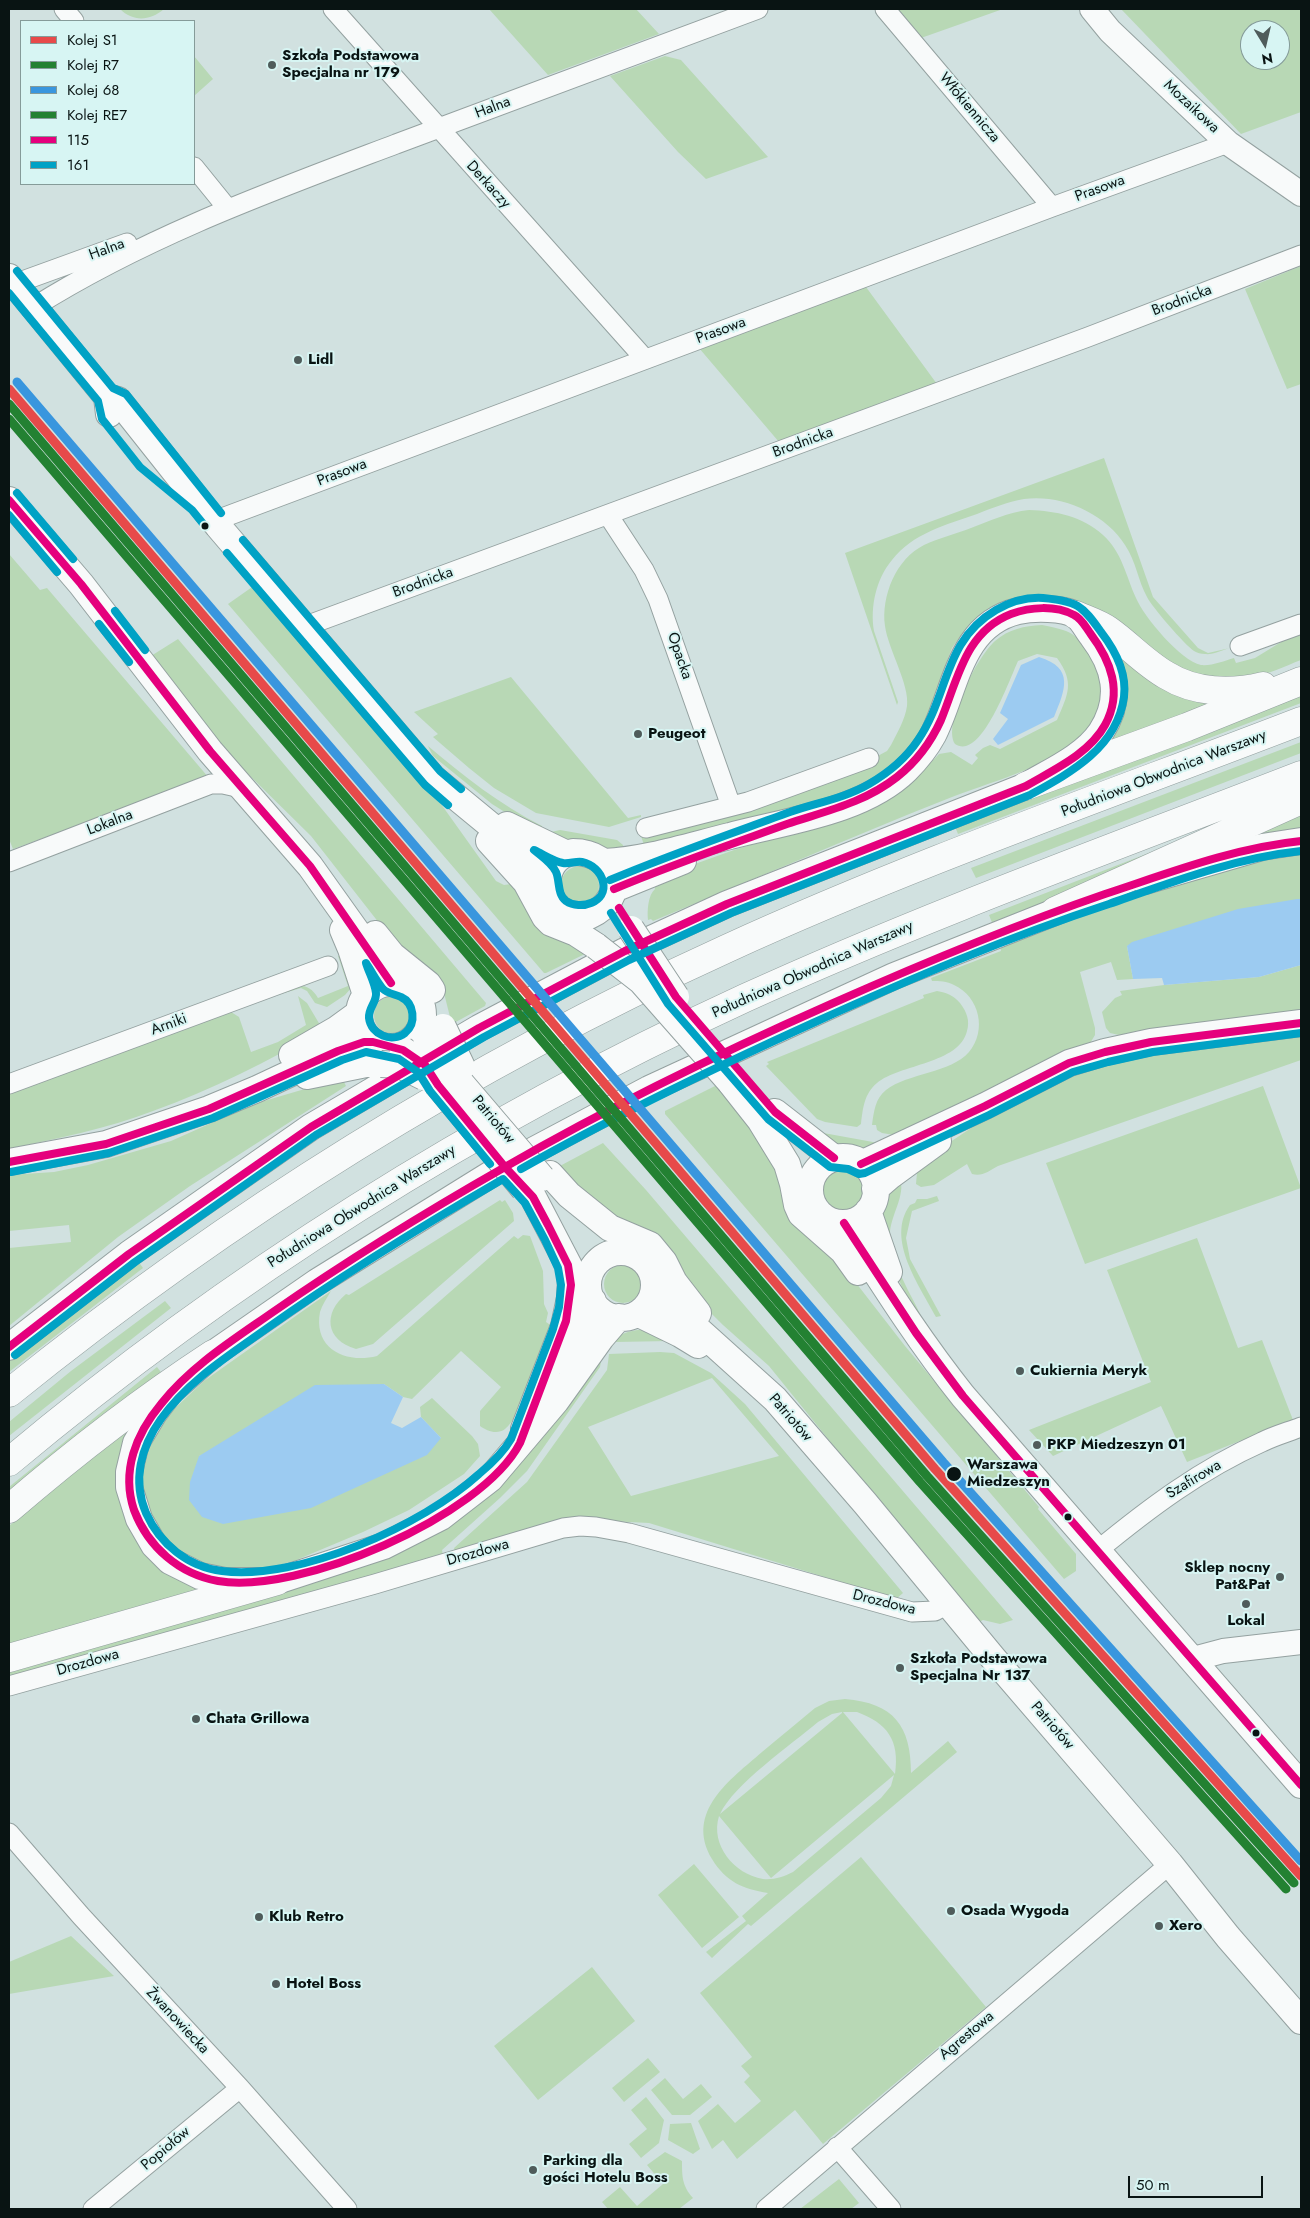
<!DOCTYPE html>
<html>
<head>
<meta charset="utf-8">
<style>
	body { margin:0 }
	#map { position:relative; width:1310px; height:2218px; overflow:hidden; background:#d1e1e0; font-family:Jost,sans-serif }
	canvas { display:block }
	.frame { position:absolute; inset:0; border:10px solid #091413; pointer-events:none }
	.legend { position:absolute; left:20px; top:20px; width:175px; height:165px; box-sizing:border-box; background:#d7f5f3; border:1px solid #859b99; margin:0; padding:6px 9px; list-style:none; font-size:15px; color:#091413 }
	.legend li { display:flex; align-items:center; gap:10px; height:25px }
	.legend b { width:25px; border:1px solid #859b99 }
	.north { position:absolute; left:1240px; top:20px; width:50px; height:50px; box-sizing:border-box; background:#d7f5f3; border:1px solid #859b99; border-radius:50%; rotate:171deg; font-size:14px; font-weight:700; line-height:20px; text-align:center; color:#091413 }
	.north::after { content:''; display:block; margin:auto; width:18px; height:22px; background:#4f5c5b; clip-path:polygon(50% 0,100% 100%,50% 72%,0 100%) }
	.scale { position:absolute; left:1128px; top:2176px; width:135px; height:22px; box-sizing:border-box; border:2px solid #091413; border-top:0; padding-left:6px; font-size:15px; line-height:18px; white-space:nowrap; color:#091413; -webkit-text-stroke:4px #d7f5f3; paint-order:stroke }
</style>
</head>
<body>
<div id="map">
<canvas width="1310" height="2218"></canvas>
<div class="frame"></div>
<ul class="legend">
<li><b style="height:6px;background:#e74a4a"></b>Kolej S1</li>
<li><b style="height:6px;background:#238132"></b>Kolej R7</li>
<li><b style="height:6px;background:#3996de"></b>Kolej 68</li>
<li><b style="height:6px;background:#238132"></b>Kolej RE7</li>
<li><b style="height:6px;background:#e5007d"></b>115</li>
<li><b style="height:6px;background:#00a2c5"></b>161</li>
</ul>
<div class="north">N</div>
<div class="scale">50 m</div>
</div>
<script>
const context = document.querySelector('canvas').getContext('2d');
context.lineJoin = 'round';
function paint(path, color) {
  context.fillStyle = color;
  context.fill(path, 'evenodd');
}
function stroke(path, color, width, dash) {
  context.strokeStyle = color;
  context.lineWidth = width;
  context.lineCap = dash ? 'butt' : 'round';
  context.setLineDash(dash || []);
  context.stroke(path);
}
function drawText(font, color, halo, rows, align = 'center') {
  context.font = font + ' Jost,sans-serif';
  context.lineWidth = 4;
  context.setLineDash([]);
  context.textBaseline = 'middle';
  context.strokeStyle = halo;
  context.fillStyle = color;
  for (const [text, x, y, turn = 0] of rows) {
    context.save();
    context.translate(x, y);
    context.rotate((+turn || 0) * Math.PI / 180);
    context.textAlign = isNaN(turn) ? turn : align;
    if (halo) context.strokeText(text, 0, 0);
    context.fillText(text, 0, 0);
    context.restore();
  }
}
const green = new Path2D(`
	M120,9H164C150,21 133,22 120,9Z
	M489,9H636L659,34L548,75Z
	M896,9H1003L921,38Z
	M1121,9H1301V112L1241,134ZM1250,30H1280V60H1250Z
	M194,56L213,79L194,96Z
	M665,56L681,60L768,157L706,179L678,152L610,76Z
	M1301,266V384L1287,389L1245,289Z
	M866,287L937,384L779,442L699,348Z
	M1104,458L1153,597L1198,648L1208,653L1230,648C1222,650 1213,655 1205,654C1201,654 1197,653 1194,651C1185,645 1152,607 1147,597C1138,581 1136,561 1125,545C1105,513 1061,494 1024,499C1007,502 992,508 977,514C946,525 913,533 892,560C876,579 870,607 874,631L898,702L897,705L845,553Z
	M1029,510C1056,511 1082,516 1103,535C1122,552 1126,576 1136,598C1144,617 1181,661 1201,665C1212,666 1224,661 1234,658L1236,663L1255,658L1286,639L1301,633V660C1285,666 1268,675 1251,677C1241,678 1231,677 1221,677C1215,678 1207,679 1202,677C1196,676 1190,672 1185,670C1131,645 1080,581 1016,598C987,605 969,623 952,648C939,680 929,730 904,754C868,790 816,801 770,815C728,827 687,838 645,848L641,836L643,832L761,804L876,764L874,758L887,751L891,745C897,733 905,720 907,706C910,685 888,649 885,626C881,596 896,559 924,545C939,538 955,534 971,528C990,521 1008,512 1029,510Z
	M9,554L40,590L47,588L209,778L13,849L9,839Z
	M255,585L441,804L496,881L504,885L511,884L587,953L546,973H544L228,604Z
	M1042,625C1078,632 1077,635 1096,665C1111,688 1098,723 1078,740C1046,768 987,783 947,799C848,838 751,881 653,921L651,919L648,920C647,911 648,895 655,889L653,879L734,850L869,809L886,801L906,788L939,754L951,752L972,765L978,758L975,755L983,748L990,745L1000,749L1057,720C1068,694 1075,683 1057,658L1037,654L1018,661C1009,681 988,740 966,746C962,747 958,746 955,744C942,723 978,656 995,641C1009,629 1024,626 1042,625Z
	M178,639L486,1003L485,1006L454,1023L451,1021L444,993L397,946L311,836L244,770L205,726L151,656Z
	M1120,655L1214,703L1108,746Z
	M511,677L628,818L641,815V817L609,827L536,813L494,788L469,768L433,737L438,734L414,712Z
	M1301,691V703L958,834L954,824Z
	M1301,742V753L976,878L971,868Z
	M428,746C464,776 500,805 542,826L543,836L492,804L433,756Z
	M1252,813L993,925L989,915Z
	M1301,814V833L1248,839Z
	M560,830L617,840L623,845L627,854L576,844L551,832Z
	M1276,854L1301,855V899L1127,946L1133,979L1117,980L1111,962L1080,972L1095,1028V1035L1089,1045L936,1123L894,1135L882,1133L877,1130L876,1125H872C874,1111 875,1099 886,1090C908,1073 951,1073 969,1052C987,1031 980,997 954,985C947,981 939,981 932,981L931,978L1001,951L1000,946L1074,915L1186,876Z
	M561 885a19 19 0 1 1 38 0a19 19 0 1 1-38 0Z
	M344,953L352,987L345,995L327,1007L315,1003L307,991L301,988L271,997L270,994C289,988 306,977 318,998L348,986L338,956Z
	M1301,965V1011C1241,1022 1179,1023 1119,1035L1110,1033L1106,1028L1102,1012L1115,998L1122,995L1120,991L1164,985L1259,977Z
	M937,991C947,993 953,995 960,1003C967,1012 970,1021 967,1031C959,1064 900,1064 877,1083C864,1094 863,1108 861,1124L857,1127L825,1122L817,1119L766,1066L769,1064L767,1062L924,998L923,995Z
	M374 1015a19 19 0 1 1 38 0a19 19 0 1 1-38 0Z
	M298,996L307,1003L323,1030C268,1061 212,1090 153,1111C107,1129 57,1138 9,1149V1090L231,1012L239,1017L251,1052L278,1042L306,1025Z
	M1301,1035V1060L998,1166C989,1171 982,1177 972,1174L967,1164L934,1185L921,1187L916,1184L917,1173L913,1167L989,1116L1055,1081L1144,1054Z
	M342,1078L346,1086L190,1186L118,1237L9,1326V1248L71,1242L69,1225L9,1231V1175L54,1172L88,1165L171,1141L254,1104Z
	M719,1084L724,1086L839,1261L905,1346L1039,1507L1038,1509L1076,1554V1571L1064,1579L665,1114V1111Z
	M1263,1086L1301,1188L1085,1264L1046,1163Z
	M818,1132L873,1142L876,1143L862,1152L840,1148Z
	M603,1143L646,1190L1013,1620L1000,1624L983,1620L977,1623L769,1366L723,1325L617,1220L558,1167Z
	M823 1190a20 20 0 1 1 40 0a20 20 0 1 1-40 0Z
	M900,1178C906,1196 890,1216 890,1234C889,1261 912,1295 923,1320C904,1305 881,1235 881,1210C881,1196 891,1187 900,1178Z
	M937,1196L939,1201L912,1211L906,1238L910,1259L941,1316L936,1317C920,1286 885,1239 910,1205L915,1203L917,1199H927Z
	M500,1200L502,1202L505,1200L513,1213L514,1221L373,1344L356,1349C325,1340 323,1313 346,1294L349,1295Z
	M523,1235L530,1236L543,1271L544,1304L548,1313L546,1322L555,1328C545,1350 522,1416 505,1429C497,1435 487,1431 480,1426V1411L501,1387L461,1351L412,1399L403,1397L384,1384L199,1456L441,1438L421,1417L420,1407L432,1398L472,1436L478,1444L480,1456L464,1474L409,1510L363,1532L294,1561L257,1571L221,1570L184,1556L154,1528L140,1484L144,1453L169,1409L173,1410L204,1381L331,1291C327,1298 322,1305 320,1312C313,1349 346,1364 377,1356L514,1236L518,1239Z
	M1197,1238L1238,1348L1262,1340L1293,1420L1187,1462L1161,1406L1053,1456L1029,1430L1151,1382L1107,1270Z
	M136,1258L143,1268L9,1372V1356Z
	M604 1284a19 19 0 1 1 38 0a19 19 0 1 1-38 0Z
	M165,1301L171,1308L9,1436V1422L71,1371Z
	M647,1329L671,1341L615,1342C620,1331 636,1330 647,1329Z
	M660,1352L674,1353L711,1373L745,1404L903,1593L896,1599L649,1523L570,1519L455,1551L454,1548L527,1482L607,1370L609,1354ZM712,1378L779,1456L631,1496L588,1427Z
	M602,1356L600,1367L527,1471L500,1498L442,1550L443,1555L9,1678V1666L409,1547Z
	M157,1367L164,1376L9,1500V1487Z
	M126,1428L129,1430V1525L140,1548L162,1568L206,1587L9,1648V1526Z
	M845,1699C894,1703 911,1726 911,1773L948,1741L957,1752L751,1926L748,1924L712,1958L706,1952L746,1921L742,1916L768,1893C743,1889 726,1882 712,1859C684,1812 731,1779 762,1752C780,1737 798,1722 815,1708L829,1701ZM842,1712V1713L720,1814C734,1784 791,1745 818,1722L832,1714ZM857,1712C887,1723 900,1740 895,1774L843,1712ZM894,1775L891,1786L881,1798L793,1872C783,1877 774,1880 763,1879C734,1874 710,1845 719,1816L771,1878Z
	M861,1857L986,2007L823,2144L795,2110L737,2159L723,2140L712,2149L698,2121L718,2104L735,2123L761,2101L744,2082L750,2076L741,2066L752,2057L700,1993Z
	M694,1864L739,1917L702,1948L658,1895Z
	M71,1936L114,1976L9,1994V1962Z
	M592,1967L635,2021L538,2100L494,2046Z
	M648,2058L660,2072L624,2102L612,2088Z
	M665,2078L683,2099L701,2084L712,2097L690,2115H672L651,2090Z
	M646,2097L664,2120L659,2143L641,2158L629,2144L647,2129L631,2110Z
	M691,2123L700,2149L693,2154L668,2140L670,2124Z
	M665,2152L682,2161C682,2176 682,2186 693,2198L679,2209H608L602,2202L620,2187L637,2206L663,2184L647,2165Z
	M839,2179L859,2203L851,2209H800Z`);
const water = new Path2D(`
	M1039,657C1075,668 1065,690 1054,717L998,745L993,739L1008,719L1000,713L1021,665Z
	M1297,899H1301V965L1259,977L1164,985L1162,978L1133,979L1127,946L1132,942L1238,909Z
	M384,1384L403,1397L391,1423L402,1428L421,1417L441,1438L427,1455L311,1508L223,1524L202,1517L189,1500L190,1482L199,1456L315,1385Z`);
const minor = new Path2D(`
	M64,9L74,21
	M333,9L645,359
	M885,9L1052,207
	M194,167L228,209
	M14,284L127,243
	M34,307C147,236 272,191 396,144C517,99 638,54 758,9
	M608,515L644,570L658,599L731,806
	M214,521L1052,207L1228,143
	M303,627L1088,337L1301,255
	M1240,646L1301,624
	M646,828L748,802L869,758
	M9,862L211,784H223L241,788
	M9,1084L328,966
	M1097,1551C1148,1509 1201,1469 1262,1442C1274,1436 1288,1432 1301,1427
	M9,1686L375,1584L563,1528L580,1526L596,1527L629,1533L912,1612L935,1611L948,1604
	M9,1833L81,1916L240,2088L347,2209
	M837,2147L891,2209
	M93,2209L240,2088
	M766,2209L1170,1864`);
const tertiary = new Path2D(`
	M1092,9L1110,31L1228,143L1301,194
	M1193,1659L1223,1651L1301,1642`);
const secondary = new Path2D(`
	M9,277L107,397L109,414
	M107,397L118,400L218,526L433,778L529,857L547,876
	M9,500L81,584L210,751L310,866L367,946L391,983
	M507,825L565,853
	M489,841L526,882L545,917L551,923L576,933L596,946
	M573,852C616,852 631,897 589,916C581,916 572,916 565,912C539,899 543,857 573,852Z
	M1145,881L1262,847L1301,841
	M614,889L683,861
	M343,930L351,949L366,995
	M375,934L392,955L428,984L432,990
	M359 1015a32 32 0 1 1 64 0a32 32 0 1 1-64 0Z
	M292,1055L337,1029L359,1013
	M307,1076L366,1064H381
	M730,1082L760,1120L787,1164L793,1184L797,1205L801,1214L843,1251L858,1272
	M775,1112L834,1158
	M810 1190a33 33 0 1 1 66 0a33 33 0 1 1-66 0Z
	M9,1162L106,1144L209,1109L257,1089L338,1051L364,1042H373
	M861,1164L985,1106L1069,1063L1105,1052L1151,1042L1301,1023
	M550,1174L569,1195L610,1228L650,1245L664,1262L674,1282L698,1313
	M875,1189L890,1176L938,1141
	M868,1211L889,1272
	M844,1223C882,1282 919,1341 963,1396L1301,1785
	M588 1285a33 33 0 1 1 66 0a33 33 0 1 1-66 0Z
	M654,1290L775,1399L865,1503L993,1658L1170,1864L1228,1937L1301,2021
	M639,1314L680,1334L698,1345
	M619,1317L601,1338L556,1401L490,1479L441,1517L384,1546L277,1581H225L200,1576L170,1561L154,1545L139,1519L129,1487V1472L136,1443L154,1413L170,1392L213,1354L317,1282L504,1166L649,1089L894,976L1075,904
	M9,1347L129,1254L311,1127L479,1028L625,951L727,904L1026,786C1051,771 1084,757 1101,732C1123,698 1115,666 1092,636C1087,630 1083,621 1077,616C1065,607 1032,608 1018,611C959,625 956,690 933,735C926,748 916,760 906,770C863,812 786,821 730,836C689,846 646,860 604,862
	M566,1362L583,1328L593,1301
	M524,1429L564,1326L570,1298L571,1280L569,1266L533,1197`);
const motorway = new Path2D(`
	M1076,615C1087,620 1098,623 1108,630C1128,644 1145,663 1166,675C1195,693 1231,694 1263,686
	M1026,786L1187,727L1301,681
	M1055,911L1301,800
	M9,1393C228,1216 469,1066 726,949C914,863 1109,795 1301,721
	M9,1462C232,1275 480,1120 745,998C927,915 1115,847 1301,775
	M9,1509C74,1453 141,1401 213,1354
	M9,1658L277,1581`);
const secondaryBridge = new Path2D(`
	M631,929L676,997
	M596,946L641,981L730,1082
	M443,1027L462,1067
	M426,1037L443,1062L542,1178
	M403,1050L425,1065L438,1085L524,1189
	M381,1064L400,1065L424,1077`);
const bus1 = new Path2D(`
	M9,500L81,584L210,751L310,866L391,983
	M619,908L676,997L775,1112L834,1158
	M9,1162L106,1144L209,1109L338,1051L364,1042H373L403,1050L425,1065L438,1085L505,1167
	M861,1164L985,1106L1069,1063L1105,1052L1151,1042L1301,1023
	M505,1167L533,1197L548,1225L568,1265L571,1285L566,1321L520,1443C482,1517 298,1595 218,1581C179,1574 148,1547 134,1510C121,1471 136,1434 161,1404C191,1366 233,1340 273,1312C348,1260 426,1212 505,1167Z
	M505,1167C611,1106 720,1053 831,1004C921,964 1012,926 1105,894C1169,873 1233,848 1301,841
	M844,1223L916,1333L963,1396L1301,1785
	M9,1347L129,1254L311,1127L479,1028L625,951L727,904L1026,786C1053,770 1089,754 1105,725C1123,692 1111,661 1090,633C1085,626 1081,618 1074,615C1055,605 1030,607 1011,614C965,632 958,679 941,720C931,742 916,762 897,777C864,803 826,811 787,824C729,845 671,865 614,889`);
const bus2 = new Path2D(`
	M17,271L113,388L126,394L221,513
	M9,293L98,401L102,419L140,467L192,510L205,526
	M17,493L73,559
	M9,515L57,572
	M243,540L440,771L461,789
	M227,553L425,785L448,805
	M115,611L145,650
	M99,624L129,662
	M534,850C543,854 553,861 563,863C569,864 576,861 582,862C592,864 601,872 603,882C608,902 580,911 566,901C557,894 560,881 556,872C552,863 541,856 534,850Z
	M611,913L668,1004L768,1119L830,1167L848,1169L859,1174L865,1173L989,1115L1073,1072L1108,1062L1153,1052L1301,1033
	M366,963C372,972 377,982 383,989C388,994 395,994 401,997C414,1003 417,1023 405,1033C392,1043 371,1035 369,1018C368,1008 377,1002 376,993C375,983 369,973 366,963Z
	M521,1169C616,1115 714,1068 813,1023C910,979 1008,937 1109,904C1172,882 1235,858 1301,851
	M11,1172L109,1153L213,1118L342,1060L366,1052L399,1059L418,1072L430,1091L490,1164
	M503,1179L525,1203L545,1240L558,1268L561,1285L559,1307L553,1329L511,1439C503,1453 491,1464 479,1474C423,1525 299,1581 222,1571C188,1567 160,1544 146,1513C132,1480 141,1447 161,1419C188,1381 228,1356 266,1329C342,1275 422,1226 503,1179Z
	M15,1355L135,1262L316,1135L484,1037L629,960L731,913L1030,795C1070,773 1117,748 1124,697C1127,673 1115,650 1101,632C1082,605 1077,601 1043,598C1027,597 1010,602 996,610C943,641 949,695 918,740C906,758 888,773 869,784C845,798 816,803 790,812C730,834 669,855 610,880`);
const rail1 = new Path2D(`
	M9,389L935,1469L1301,1876`);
const rail2 = new Path2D(`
	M9,404L927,1476L1294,1883`);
const rail3 = new Path2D(`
	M17,382L943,1462L1301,1861`);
const rail4 = new Path2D(`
	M9,419L920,1482L1286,1889`);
const markers = [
	[272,65,5,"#4f5c5b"],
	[298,360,5,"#4f5c5b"],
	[205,526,4.5,"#091413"],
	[638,734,5,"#4f5c5b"],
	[1020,1371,5,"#4f5c5b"],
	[1037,1445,5,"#4f5c5b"],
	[954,1474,8,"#091413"],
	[1068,1517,4.5,"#091413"],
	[1280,1577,5,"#4f5c5b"],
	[1246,1604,5,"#4f5c5b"],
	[900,1668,5,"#4f5c5b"],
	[196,1719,5,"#4f5c5b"],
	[1256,1733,4.5,"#091413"],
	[951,1911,5,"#4f5c5b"],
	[259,1917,5,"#4f5c5b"],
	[1159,1926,5,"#4f5c5b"],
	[276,1984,5,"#4f5c5b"],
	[533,2170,5,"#4f5c5b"]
];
const poiNames = [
	["Szkoła Podstawowa",282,56],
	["Specjalna nr 179",282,73],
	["Lidl",308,360],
	["Peugeot",648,734],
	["Cukiernia Meryk",1030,1371],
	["PKP Miedzeszyn 01",1047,1445],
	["Sklep nocny",1270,1568,"right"],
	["Pat&Pat",1270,1585,"right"],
	["Lokal",1246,1621,"center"],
	["Szkoła Podstawowa",910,1659],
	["Specjalna Nr 137",910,1676],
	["Chata Grillowa",206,1719],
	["Osada Wygoda",961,1911],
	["Klub Retro",269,1917],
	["Xero",1169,1926],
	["Hotel Boss",286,1984],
	["Parking dla",543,2161],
	["gości Hotelu Boss",543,2178]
];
const streetNames = [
	["Mozaikowa",1191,107,43],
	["Halna",493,108,-21],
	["Włókiennicza",969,108,50],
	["Derkaczy",488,185,48],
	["Prasowa",1100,189,-20],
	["Halna",107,250,-20],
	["Brodnicka",1182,301,-21],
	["Prasowa",721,331,-20],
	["Brodnicka",803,443,-20],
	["Prasowa",342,473,-21],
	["Brodnicka",423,583,-20],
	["Opacka",679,656,71],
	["Południowa Obwodnica Warszawy",1164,774,-21],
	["Lokalna",110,823,-21],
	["Południowa Obwodnica Warszawy",813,970,-24],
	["Arniki",169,1025,-20],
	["Patriotów",493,1120,50],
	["Południowa Obwodnica Warszawy",362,1207,-32],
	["Patriotów",790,1418,49],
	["Szafirowa",1194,1480,-31],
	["Drozdowa",478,1553,-16],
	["Drozdowa",884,1603,14],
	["Drozdowa",88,1663,-16],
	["Patriotów",1052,1726,49],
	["Żwanowiecka",177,2021,47],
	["Agrestowa",967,2036,-40],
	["Popiołów",166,2149,-40]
];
const stopNames = [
	["Warszawa",967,1465],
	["Miedzeszyn",967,1482]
];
paint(green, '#b8d8b5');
paint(water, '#9ccbf1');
stroke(minor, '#94a1a0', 21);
stroke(tertiary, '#94a1a0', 26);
stroke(secondary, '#94a1a0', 28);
stroke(motorway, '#94a1a0', 29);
stroke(minor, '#f8fafa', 19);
stroke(tertiary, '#f8fafa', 24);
stroke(secondary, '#f8fafa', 26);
stroke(motorway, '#f8fafa', 28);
stroke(secondaryBridge, '#94a1a0', 28, []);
stroke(secondaryBridge, '#f8fafa', 26);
stroke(bus1, '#e5007d', 8);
stroke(bus2, '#00a2c5', 8);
stroke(rail1, '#e74a4a', 9);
stroke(rail2, '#238132', 9);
stroke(rail3, '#3996de', 9);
stroke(rail4, '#238132', 9);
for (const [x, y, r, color] of markers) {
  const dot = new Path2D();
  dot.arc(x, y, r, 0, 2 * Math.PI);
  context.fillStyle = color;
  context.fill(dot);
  stroke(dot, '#d7f5f3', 2);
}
drawText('bold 15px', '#091413', '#d7f5f3', poiNames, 'left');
drawText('15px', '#091413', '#d7f5f3', streetNames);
drawText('bold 15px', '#091413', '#d7f5f3', stopNames, 'left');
</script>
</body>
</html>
